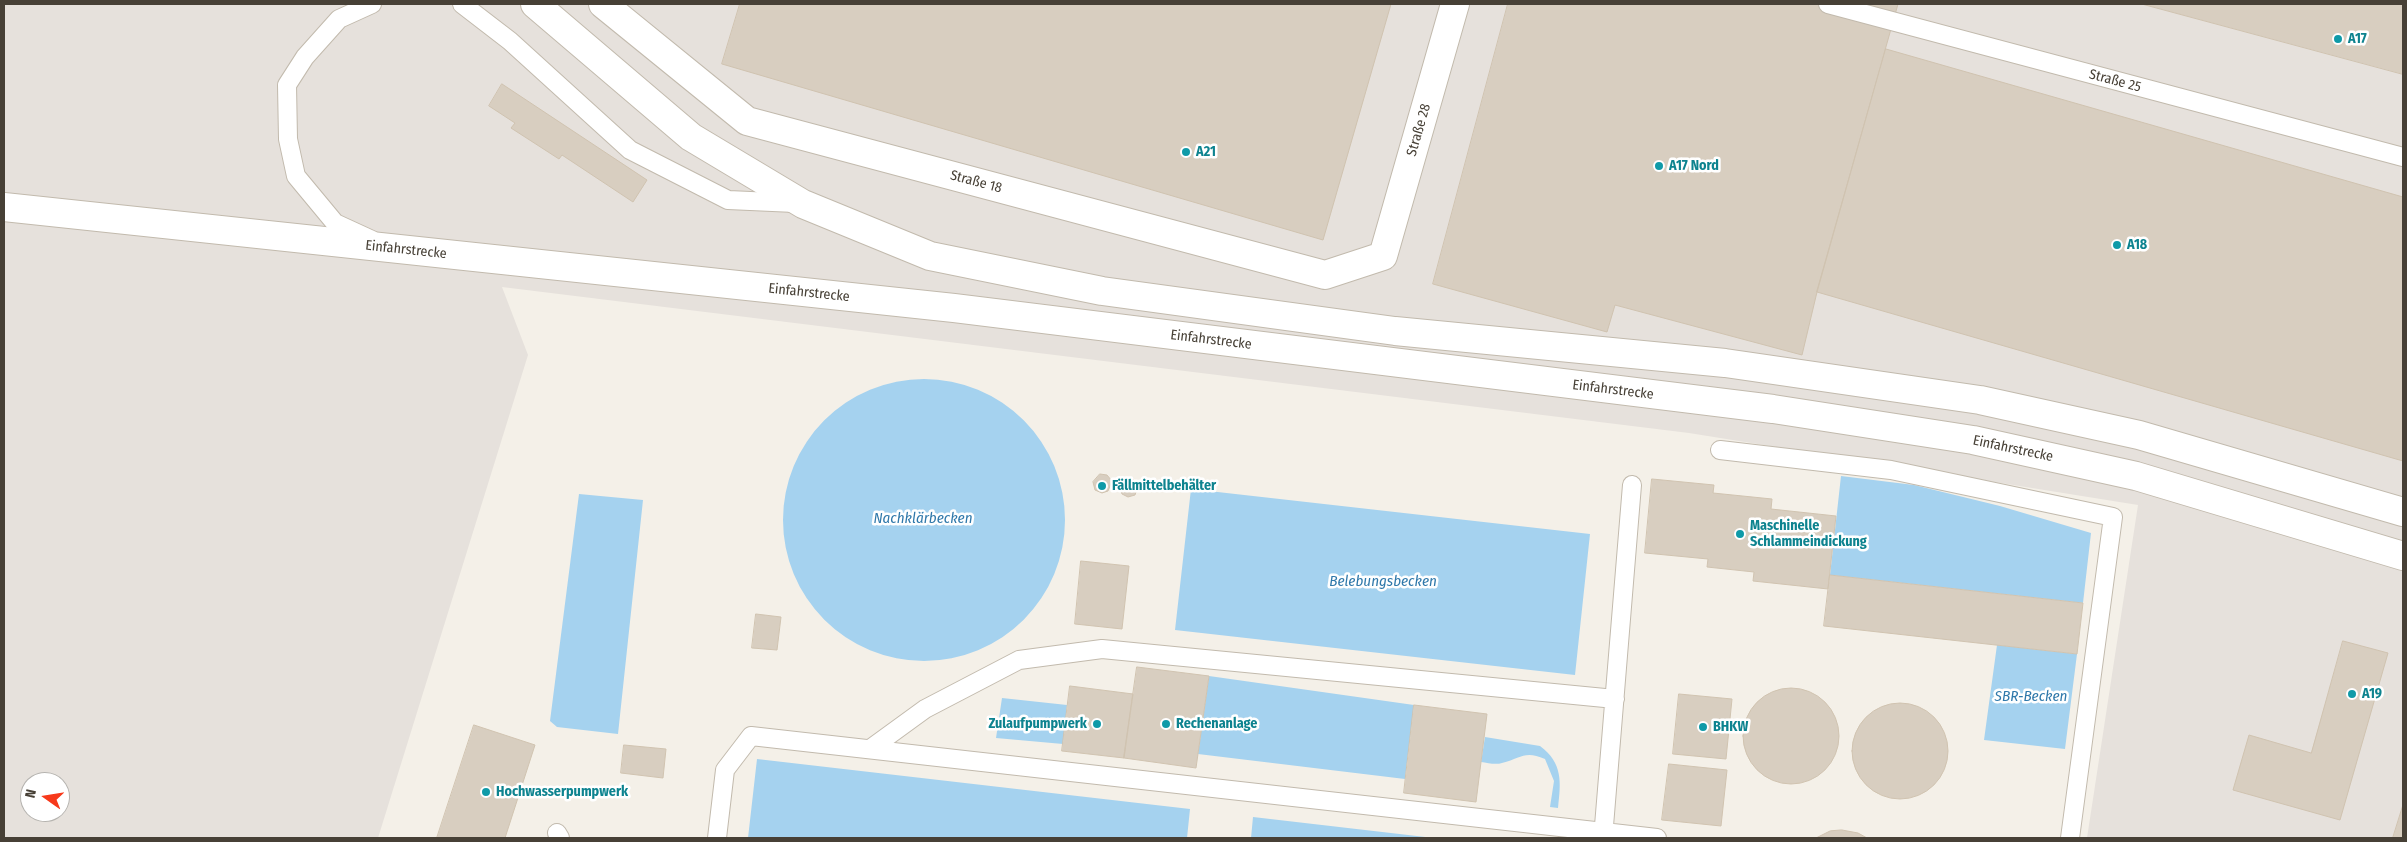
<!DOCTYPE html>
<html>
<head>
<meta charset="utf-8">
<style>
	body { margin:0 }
	#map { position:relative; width:2407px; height:842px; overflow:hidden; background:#f4f0e8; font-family:"Fira Sans Condensed",sans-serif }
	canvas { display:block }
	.frame { position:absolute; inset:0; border:5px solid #474036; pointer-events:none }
	.north { position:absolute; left:20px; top:772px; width:50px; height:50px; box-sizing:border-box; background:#fff; border:1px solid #b5b3af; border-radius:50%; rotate:283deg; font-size:14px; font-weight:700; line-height:20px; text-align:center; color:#474036 }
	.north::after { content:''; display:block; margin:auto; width:18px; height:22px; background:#f7391b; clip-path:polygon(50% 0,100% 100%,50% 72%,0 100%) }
</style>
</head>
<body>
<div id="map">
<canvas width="2407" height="842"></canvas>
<div class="frame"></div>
<div class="north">N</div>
</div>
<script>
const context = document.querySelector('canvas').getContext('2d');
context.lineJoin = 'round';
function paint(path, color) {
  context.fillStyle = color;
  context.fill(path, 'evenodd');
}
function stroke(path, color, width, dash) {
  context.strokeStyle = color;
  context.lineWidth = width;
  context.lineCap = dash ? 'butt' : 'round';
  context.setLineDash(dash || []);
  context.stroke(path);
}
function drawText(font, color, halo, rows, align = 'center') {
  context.font = font + ' "Fira Sans Condensed",sans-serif';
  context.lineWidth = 5;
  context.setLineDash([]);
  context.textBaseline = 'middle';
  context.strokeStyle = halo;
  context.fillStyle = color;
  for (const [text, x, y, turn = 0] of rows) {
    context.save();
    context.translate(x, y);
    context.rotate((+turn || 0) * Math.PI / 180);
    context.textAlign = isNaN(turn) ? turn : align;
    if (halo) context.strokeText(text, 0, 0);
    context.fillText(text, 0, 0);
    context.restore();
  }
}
const industrial = new Path2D(`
	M4,4H2403V838H2087L2138,505L1689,433L502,287L528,355L378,838H4ZM30,782H60V812H30Z`);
const water = new Path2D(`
	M783 520a141 141 0 1 1 282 0a141 141 0 1 1-282 0Z
	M1841,476L1914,485L2000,506L2091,533L2083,603L1830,575Z
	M1191,489L1590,534L1575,675L1175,630Z
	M579,494L643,500L618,734L557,727L550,721Z
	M1997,645L2077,654L2065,749L1984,740Z
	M1209,676L1414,705L1405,779L1198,754Z
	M1002,698L1067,705L1063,744L996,738Z
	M1485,737L1540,746C1563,763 1561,782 1558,808L1550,807L1554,781L1545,759C1525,750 1521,758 1502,763C1496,765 1488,763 1481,762Z
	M757,759L1190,809L1187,838H748Z
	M1253,817L1434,838H1251Z`);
const building = new Path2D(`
	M740,4H1391L1323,240L722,64Z
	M1508,4H1898L1817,292L1802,355L1615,305L1607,332L1433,284Z
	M2142,4H2403V74Z
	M1886,49L2403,197V461L1817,292Z
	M502,84L647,180L633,202L562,155L559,159L511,128L515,123L489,106Z
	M1100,474L1107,475L1112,481L1108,491L1102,493L1095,490L1093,482Z
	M1126,478L1133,479L1138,486L1135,495L1128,497L1122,494L1119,486Z
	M1652,479L1714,485L1713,493L1772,499L1771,509L1836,516L1828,589L1753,581L1754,572L1707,567L1708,559L1645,553Z
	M1081,561L1129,566L1122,629L1075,624Z
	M1830,575L2083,603L2077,654L1824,626Z
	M756,614L781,617L777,650L752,648Z
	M2343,641L2388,653L2340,820L2233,790L2249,735L2311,753Z
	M1137,667L1209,676L1196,768L1124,758Z
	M1070,686L1133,694L1124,758L1062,751Z
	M1743 736a48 48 0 1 1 96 0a48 48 0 1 1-96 0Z
	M1679,694L1732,699L1726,759L1673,754Z
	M1852 751a48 48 0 1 1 96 0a48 48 0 1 1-96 0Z
	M1414,705L1487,714L1476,802L1404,793Z
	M474,725L535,745L505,838H437Z
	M624,745L666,749L663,778L621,773Z
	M1669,764L1727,770L1721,826L1662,820Z
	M2403,805V838H2393Z
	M1842,830L1858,833L1867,838H1816L1830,831Z`);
const service = new Path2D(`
	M462,4L510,41L630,150L728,200L795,203
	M1828,4L2403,157
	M372,240L335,223L296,176L288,139L287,85L305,57L339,19L372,4
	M1720,450L1891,470L2113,517L2070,838
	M870,749L925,709L1019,660L1102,649L1615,699
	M557,833L560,838
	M717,838L725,770L751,736L1657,838
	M1603,838L1632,485`);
const minor = new Path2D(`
	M535,4L691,137L803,204L930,256L1102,291L1395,331L1725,363L1980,400L2139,435L2403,512
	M603,4L747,121L1325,275L1383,256L1455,4
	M4,207L954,308L1773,409L1973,440L2136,476L2403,556`);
const markers = [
	[2338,39,5,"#0f9aa8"],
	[1186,152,5,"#0f9aa8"],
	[1659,166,5,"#0f9aa8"],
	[2117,245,5,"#0f9aa8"],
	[1102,486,5,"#0f9aa8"],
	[1740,534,5,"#0f9aa8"],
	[2352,694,5,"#0f9aa8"],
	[1097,724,5,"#0f9aa8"],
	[1166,724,5,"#0f9aa8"],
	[1703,727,5,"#0f9aa8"],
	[486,792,5,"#0f9aa8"]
];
const cultureNames = [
	["A17",2348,39],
	["A21",1196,152],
	["A17 Nord",1669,166],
	["A18",2127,245],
	["Fällmittelbehälter",1112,486],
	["Maschinelle",1750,526],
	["Schlammeindickung",1750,542],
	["A19",2362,694],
	["Zulaufpumpwerk",1087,724,"right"],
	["Rechenanlage",1176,724],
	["BHKW",1713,727],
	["Hochwasserpumpwerk",496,792]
];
const streetNames = [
	["Straße 25",2115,81,15],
	["Straße 28",1419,130,-74],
	["Straße 18",976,182,15],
	["Einfahrstrecke",406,250,6],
	["Einfahrstrecke",809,293,6],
	["Einfahrstrecke",1211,340,7],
	["Einfahrstrecke",1613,390,7],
	["Einfahrstrecke",2013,449,12]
];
const waterNames = [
	["Nachklärbecken",923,519],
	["Belebungsbecken",1383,582],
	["SBR-Becken",2031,697]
];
paint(industrial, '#e6e1dc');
paint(water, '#a5d2ef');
paint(building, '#d8cec0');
stroke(building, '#d0c3b0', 1);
stroke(service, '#c2baad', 20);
stroke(minor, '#c2baad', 30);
stroke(service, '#fff', 18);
stroke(minor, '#fff', 28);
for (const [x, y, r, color] of markers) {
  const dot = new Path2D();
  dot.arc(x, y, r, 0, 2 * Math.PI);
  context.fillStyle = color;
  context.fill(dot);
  stroke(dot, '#fff', 2);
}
drawText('bold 14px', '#0d838f', '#fff', cultureNames, 'left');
drawText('14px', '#474036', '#fff', streetNames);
drawText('italic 15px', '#2f78aa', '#fff', waterNames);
</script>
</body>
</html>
